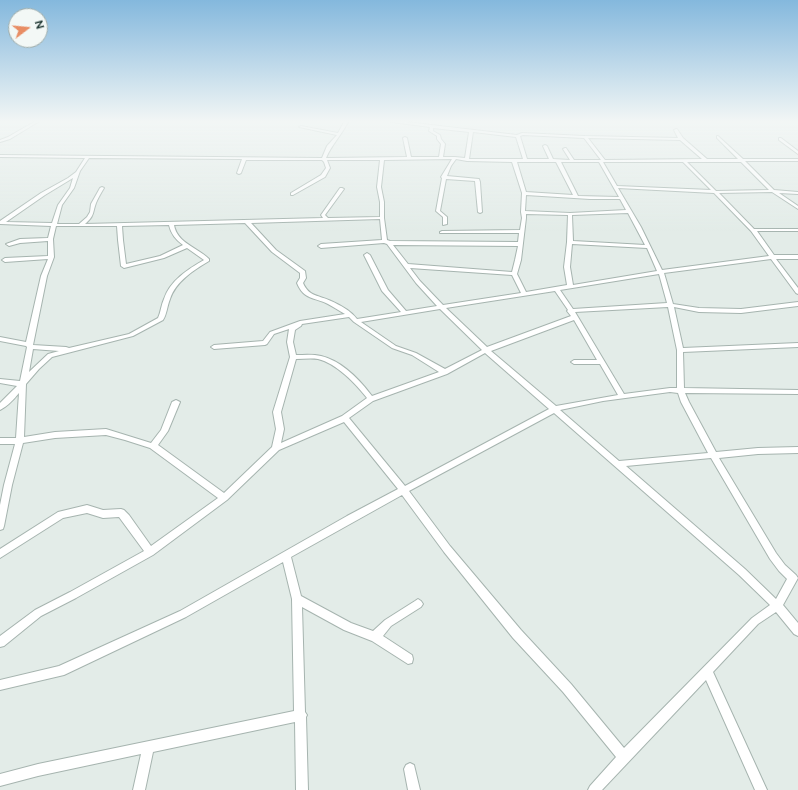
<!DOCTYPE html>
<html>
<head>
<meta charset="utf-8">
<style>
	body { margin:0 }
	#map { position:relative; width:798px; height:790px; overflow:hidden; background:#e3ece8; font-family:Raleway,sans-serif }
	canvas { display:block }
	.north { position:absolute; left:8px; top:8px; width:40px; height:40px; box-sizing:border-box; background:#f3f8f6; border:1px solid #a0adaa; border-radius:50%; rotate:74deg; font-size:11px; font-weight:700; line-height:16px; text-align:center; color:#243c37 }
	.north::after { content:''; display:block; margin:auto; width:14px; height:18px; background:#e88d64; clip-path:polygon(50% 0,100% 100%,50% 72%,0 100%) }
</style>
</head>
<body>
<div id="map">
<canvas width="798" height="790"></canvas>
<div class="north">N</div>
</div>
<script>
const context = document.querySelector('canvas').getContext('2d');
context.lineJoin = 'round';
function stroke(path, color, width, dash) {
  context.strokeStyle = color;
  context.lineWidth = width;
  context.lineCap = dash ? 'butt' : 'round';
  context.setLineDash(dash || []);
  context.stroke(path);
}
function paint(path, color) {
  context.fillStyle = color;
  context.fill(path, 'evenodd');
}
const minor = new Path2D(`
	M34,122H38L10,139L0,142V140L8,137Z
	M344,122H348C341,136 332,144 326,158L407,157L403,138L405,137L407,138L411,157H439L441,144L437,139V136L429,131L430,127L391,122H406L517,135L522,133L585,136L678,138L674,130L676,129H677L683,138L707,159H738L717,138V136H718L743,159H798V161H745L774,190L798,192V194L779,193L798,206V209L772,192L719,193L754,229H798V231H757L774,255H798V259H776L798,288V294L796,293L771,259L664,273L673,304L699,308L741,309L798,302V306L741,313L699,312L674,307L683,348L798,343V347L683,352L684,388L798,390V394L685,393L689,402L716,452L758,448L798,447V453L758,454L719,458L776,553L785,565L796,575L798,578L783,605L798,623V636L794,634L776,612L758,624L713,672L767,790H755L706,680L602,790H588L590,786L616,757L563,692L513,638L444,552L402,495L291,557L301,596L351,623L373,631L385,620L415,601L418,599L421,601L423,604L421,607L391,626L383,636L412,655L413,659L412,663L408,664L372,641L344,630L302,607L305,712L307,715L306,717L308,790H296L295,722L153,752L145,790H133L141,754L38,776L0,786V774L38,764L294,711L292,599L283,562L186,617L64,675L0,690V680L59,666L180,611L347,516L398,489L344,422L279,450L227,500L153,555L76,598L41,616L4,646L0,647V636L35,610L70,592L144,551L119,517L103,518L87,513L63,518L0,558V549L58,512L87,505L103,510L121,509L124,510L129,515L151,546L218,498L150,448L125,440L106,435L55,438L23,443L12,485L4,526L3,529L0,530V505L4,485L15,444H0V438H16L19,393C14,399 8,406 0,410V403L17,386L0,383V379L20,381L27,347L26,346L0,341V337L26,342L41,276L48,259L5,262L2,260L5,258L48,256V241L20,243L9,246L6,244L20,239L48,238L51,226L0,224V221L41,193L68,178L76,172L85,158L0,157V155L322,158L327,146L337,135L299,127L301,126L338,133ZM433,128L469,132L465,158L455,157H443L445,144L441,139L440,135L433,131ZM473,132L516,137L523,159H469ZM523,135L584,138L601,160H574L566,148H565L563,149L570,160L553,159L547,146L545,145L543,146L549,159H527L520,136ZM588,138L680,140L702,159L605,160ZM89,158L242,159L237,173L239,174L241,173L246,160H322L324,162L326,168L321,175L291,193V195H293L325,177L330,168L327,160H380L377,187L380,202V217L328,218L325,215L344,189L342,188H340L321,215L323,218L85,224C95,215 92,214 96,203C98,198 101,193 104,188L102,187L100,188L91,204L90,212L87,217L79,224H57L62,205L74,188L80,171ZM452,159L441,177L442,178L436,211L443,217V225L447,224V217L440,211L446,179L475,181L478,212L480,213L482,212L480,182L479,179L447,176L451,166L456,159L467,161L512,162L522,193L521,212L522,218L520,230L442,231L440,232V233H519L518,242L390,241L387,240L384,218V202L381,187L384,160ZM517,162H556L573,195L526,192ZM561,162H599L619,197L578,196ZM603,162H683L711,190L617,186ZM687,162H741L769,190L716,191ZM73,178L70,188L58,205L52,223L6,222L45,195ZM618,188L714,193L751,231L769,256L662,270L641,227ZM526,195L590,199H620L626,210L570,213L525,211ZM628,213L645,245L573,241L572,215ZM526,214L568,215L567,242L564,267L567,285L526,292L517,274L521,260L526,218ZM380,219L382,240L321,244L318,246L321,248L384,243L387,244L416,283L437,306L406,311L388,290L370,255L367,253L364,255L382,291L401,312L357,319C351,311 340,305 331,301C319,295 309,297 303,283L306,278L305,271L276,250L251,223ZM245,223L272,252L300,273V278L297,283C304,300 314,297 328,304C334,307 339,311 345,314L300,321L270,332L263,341L214,345L211,347L214,349L265,345L267,344L274,334L289,329L287,342L290,357L273,412L276,429L272,447L224,493L158,445L168,431L180,402L176,400L172,402L161,430L151,443L106,429L55,432L24,437L26,384L39,369L52,357L133,336L163,320C167,314 167,306 170,299C176,281 194,270 209,261V259C197,247 177,243 174,225ZM169,225C171,234 176,240 183,245L160,256L126,264L123,240L122,226ZM56,226H117L118,240L121,266L124,268L164,258L187,248L204,260C188,269 170,281 164,299C161,305 161,312 158,318L129,334L69,348L66,347L33,345L47,276L54,257L53,239ZM572,244L647,248L657,271L573,285L570,267ZM393,245L518,246L515,260L512,272L408,264ZM410,268L512,275L521,293L443,305L420,281ZM659,274L667,303L573,309L560,290ZM555,291L568,310L567,311L571,316L487,347L446,308ZM668,307L677,350V388H670L624,394L575,312ZM440,309L482,350L445,369L416,353L396,346L361,322ZM349,317L354,322L392,348L412,355L439,372L372,396C360,380 342,361 321,356C313,354 304,355 296,355L293,342L295,330L301,326L302,324ZM574,320L597,360H574L571,362L574,364H600L618,395L556,406L491,351ZM33,349L59,351L48,354L29,372ZM485,353L549,409L405,486L349,418L373,401L447,374ZM296,359C303,359 311,358 318,359C336,363 356,384 367,398L342,416L281,443L284,429L281,412ZM670,392L678,393L681,402L708,453L619,461L560,410L603,401ZM554,413L739,575L770,605L752,618L624,748L571,684L521,630L450,546L409,491ZM711,458L770,559L779,571L787,579L776,599L745,569L626,466Z
	M779,138H781L798,151V154L779,140Z
	M410,763L414,765L420,790H408L404,769L406,765Z`);
stroke(minor, '#a6b4af', 2);
paint(minor, '#fff');
const sky = context.createLinearGradient(0, 0, 0, 233);
sky.addColorStop(0, '#84b8dd');
sky.addColorStop(0.52, '#f2f6f5');
sky.addColorStop(1, '#f2f6f500');
context.fillStyle = sky;
context.fillRect(0, 0, 798, 233);
</script>
</body>
</html>
